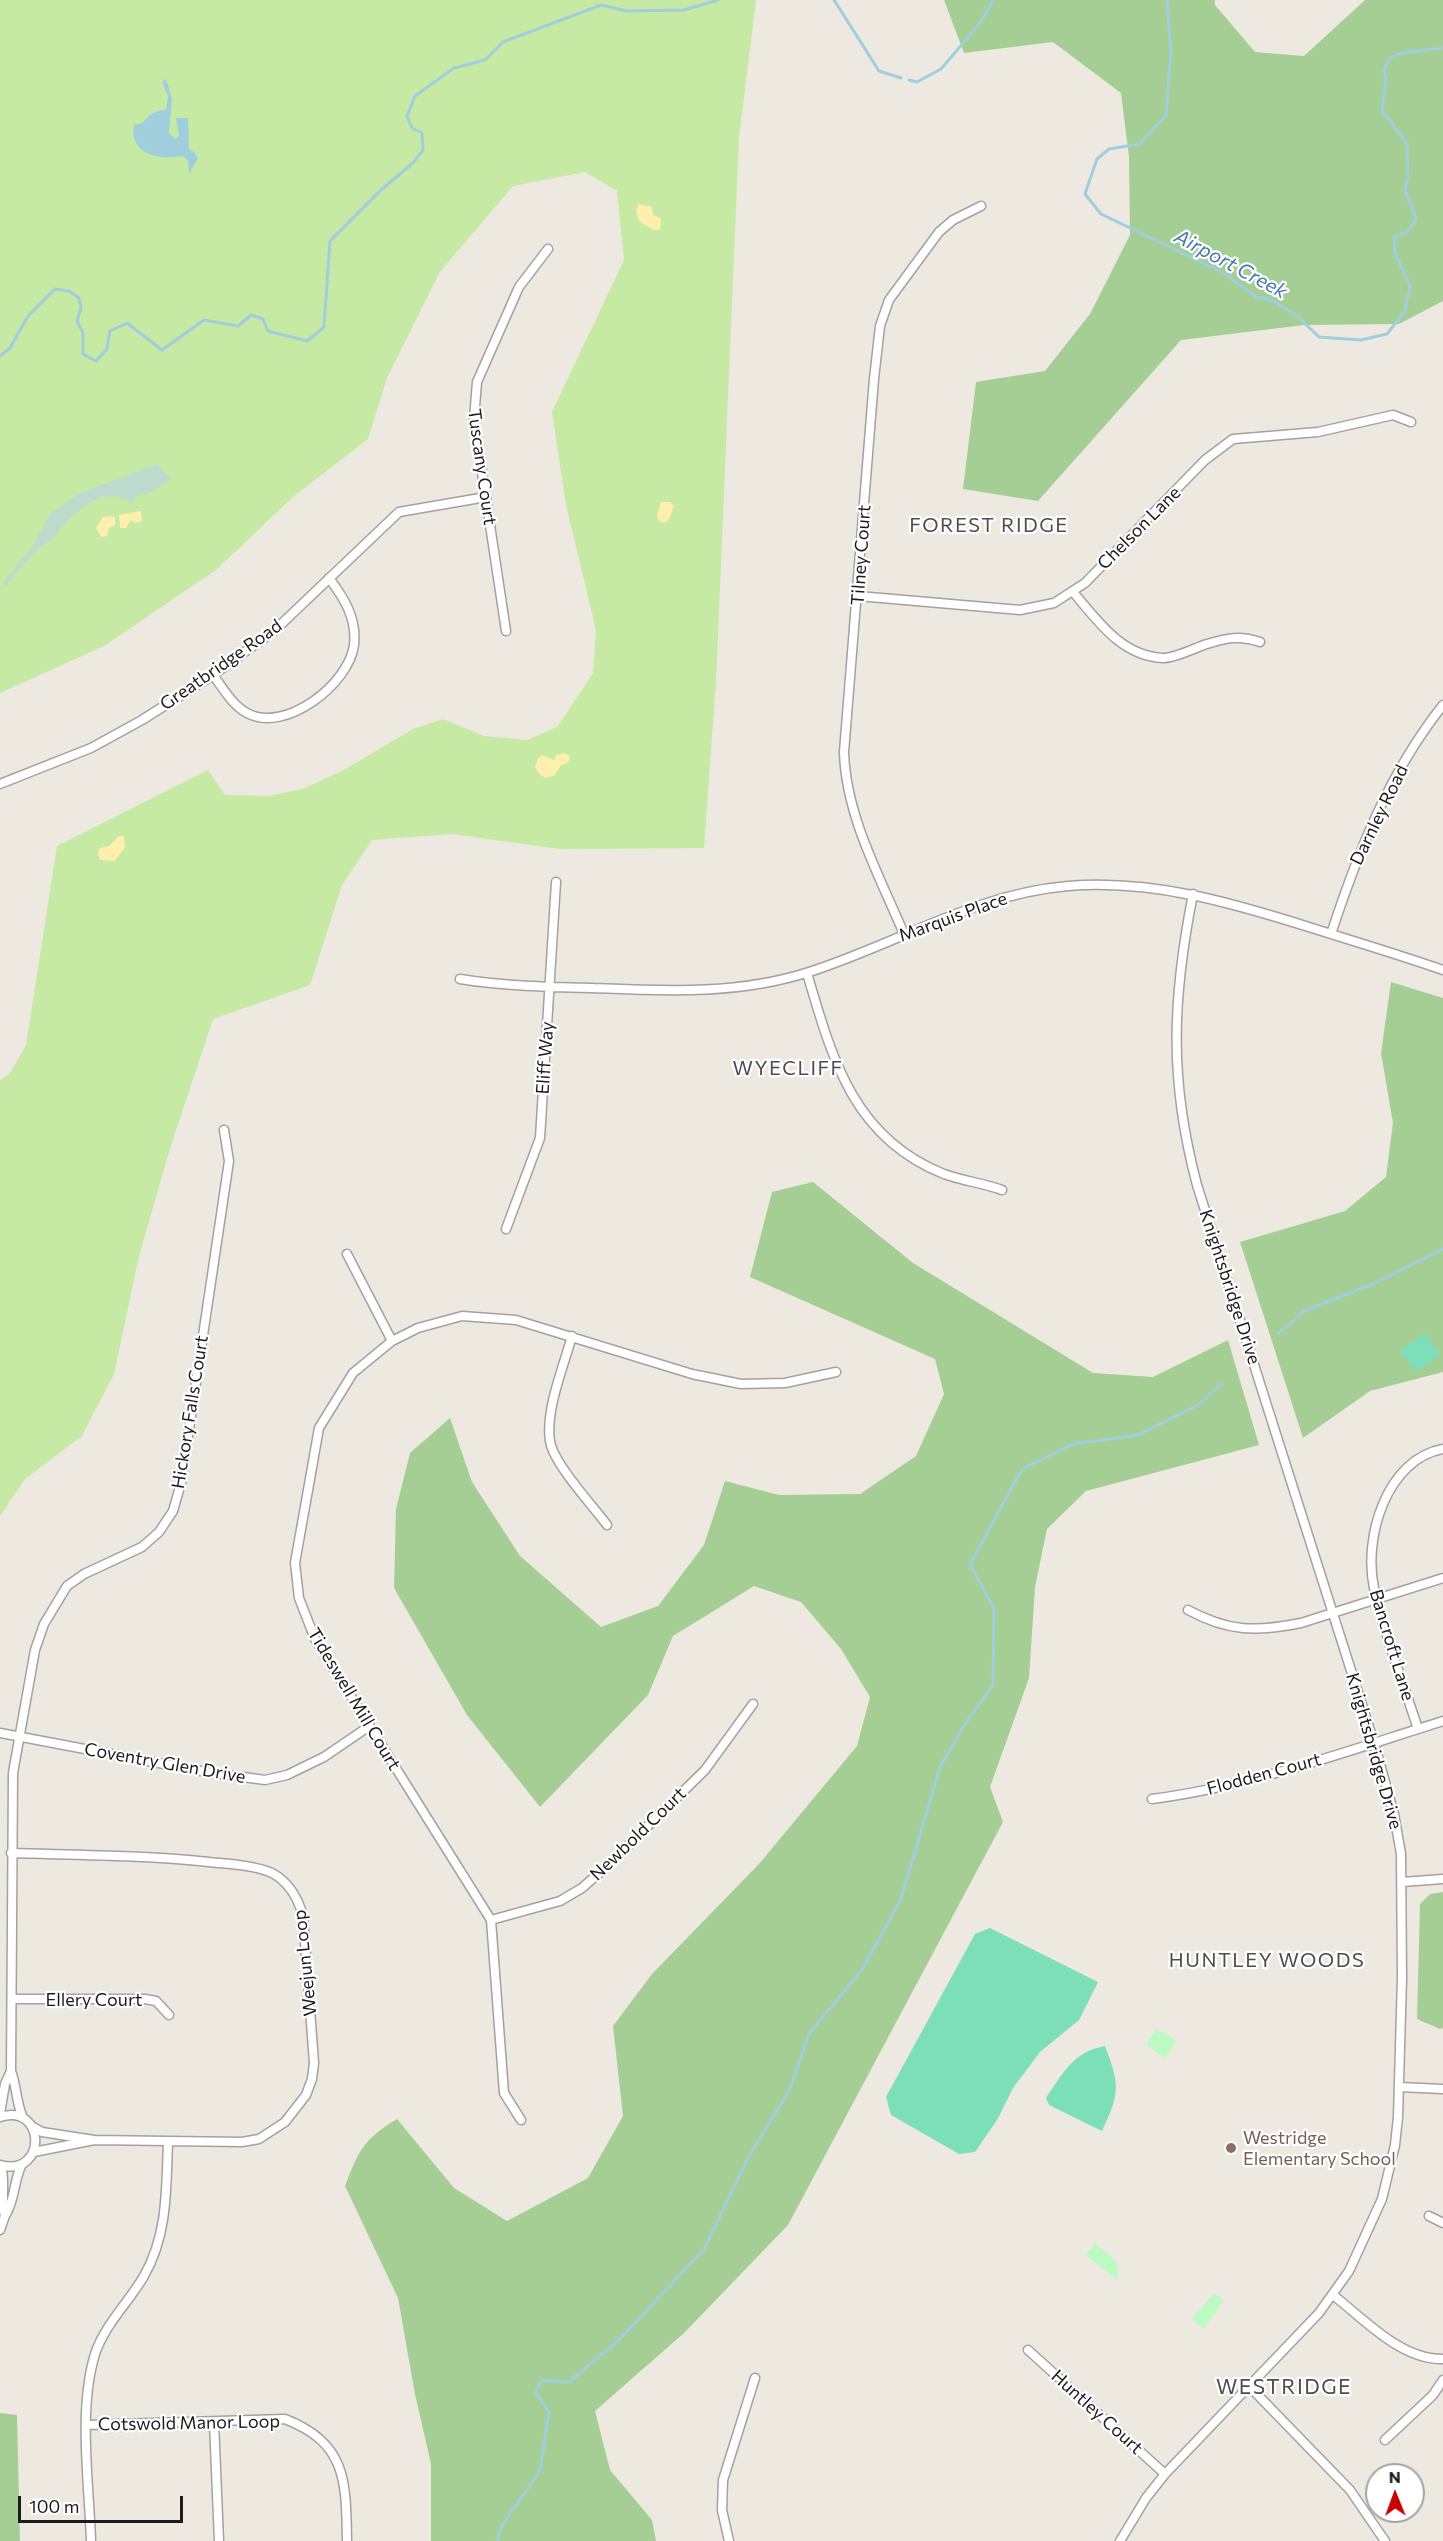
<!DOCTYPE html>
<html>
<head>
<meta charset="utf-8">
<style>
	body { margin:0 }
	#map { position:relative; width:1443px; height:2541px; overflow:hidden; background:#ede9e0; font-family:Commissioner,sans-serif }
	canvas { display:block }
	.north { position:absolute; left:1365px; top:2463px; width:60px; height:60px; box-sizing:border-box; background:#fff; border:2px solid #a4a4a4; border-radius:50%; rotate:359deg; font-size:16px; font-weight:700; line-height:24px; text-align:center; color:#1b1b1b }
	.north::after { content:''; display:block; margin:auto; width:21px; height:27px; background:#c70200; clip-path:polygon(50% 0,100% 100%,50% 72%,0 100%) }
	.scale { position:absolute; left:18px; top:2496px; width:165px; height:27px; box-sizing:border-box; border:3px solid #1b1b1b; border-top:0; padding-left:8px; font-size:18px; line-height:21px; white-space:nowrap; color:#1b1b1b; -webkit-text-stroke:4px #fff; paint-order:stroke }
</style>
</head>
<body>
<div id="map">
<canvas width="1443" height="2541"></canvas>
<div class="north">N</div>
<div class="scale">100 m</div>
</div>
<script>
const context = document.querySelector('canvas').getContext('2d');
context.lineJoin = 'round';
function paint(path, color) {
  context.fillStyle = color;
  context.fill(path, 'evenodd');
}
function stroke(path, color, width, dash) {
  context.strokeStyle = color;
  context.lineWidth = width;
  context.lineCap = dash ? 'butt' : 'round';
  context.setLineDash(dash || []);
  context.stroke(path);
}
function drawText(font, color, halo, rows, align = 'center') {
  context.font = font + ' Commissioner,sans-serif';
  context.lineWidth = 4.5;
  context.setLineDash([]);
  context.textBaseline = 'middle';
  context.strokeStyle = halo;
  context.fillStyle = color;
  for (const [text, x, y, turn = 0] of rows) {
    context.save();
    context.translate(x, y);
    context.rotate((+turn || 0) * Math.PI / 180);
    context.textAlign = isNaN(turn) ? turn : align;
    if (halo) context.strokeText(text, 0, 0);
    context.fillText(text, 0, 0);
    context.restore();
  }
}
const grass = new Path2D(`
	M0,0H756L739,137L716,683L704,848L559,849L452,834L372,840L342,885L310,985L213,1019L171,1145L139,1256L114,1374L82,1436L25,1479L0,1516V1080L10,1073L26,1045L57,846L208,770L225,795L269,796L305,788L344,770L413,729L443,719L484,736L527,740L557,727L593,673L596,630L566,505L552,412L624,260L617,191L585,172L513,186L439,273L387,378L368,439L293,497L216,570L104,646L0,693Z`);
const forest = new Path2D(`
	M944,0H1215V5L1255,52L1304,56L1365,0H1443V301L1399,324L1304,325L1181,340L1038,501L963,489L976,382L1045,371L1090,314L1130,235L1129,157L1121,93L1053,42L964,53Z
	M1391,982L1443,998V1372L1370,1391L1303,1438L1240,1242L1345,1211L1386,1177L1393,1123L1381,1053Z
	M813,1182L913,1263L1093,1373L1153,1377L1228,1340L1259,1445L1086,1491L1047,1529L1035,1587L1029,1678L990,1787L1003,1822L788,2225L684,2333L595,2411L610,2470L652,2520L656,2541H431V2464L415,2394L398,2298L345,2186C360,2148 363,2140 397,2119L454,2188L507,2221L588,2178L623,2116L613,2026L652,1974L759,1864L857,1746L870,1697L841,1649L801,1602L754,1586L673,1636L648,1695L540,1807L467,1715L394,1588L396,1509L410,1453L450,1418L472,1482L520,1556L601,1627L658,1606L704,1545L725,1481L779,1495L860,1494L916,1456L944,1394L935,1359L750,1277L772,1192Z
	M1443,1892V2028L1440,2029L1417,2019L1420,1904L1430,1894Z
	M0,2413L17,2415L20,2541H0Z`);
const wetland = new Path2D(`
	M157,464L170,478C162,488 149,495 136,496L132,503L117,496L101,497L89,503L71,517L53,538L32,554L6,586L3,583L32,547L50,514L78,494Z`);
const sand = new Path2D(`
	M639,204L652,207L653,215L661,218L660,230H653L639,221L636,211Z
	M661,502H670L674,506L669,520L664,523L659,521L657,515Z
	M141,511L142,521L136,523L131,520L126,528H120L119,515Z
	M110,516L115,517V525L109,528L107,536L101,537L96,528L103,517Z
	M564,753L569,755L570,759L566,764L561,765L555,775L546,778L539,774L535,767L538,758L543,755L554,760L556,755Z
	M124,836L125,847L115,861L100,860L98,853L100,848L109,846L119,836Z`);
const park = new Path2D(`
	M1156,2029L1177,2040L1165,2058L1146,2045Z
	M1095,2243L1117,2262L1118,2281L1086,2255Z
	M1214,2293L1224,2301L1203,2329L1192,2319Z`);
const pitch = new Path2D(`
	M1425,1333L1440,1355L1416,1372L1400,1351Z
	M990,1928L1098,1982L1079,2020L1040,2052L1013,2088L997,2120L975,2152L959,2154L891,2115L886,2097L975,1934Z
	M1105,2046C1120,2085 1120,2093 1102,2131L1049,2105L1046,2098C1063,2073 1074,2051 1105,2046Z`);
const water = new Path2D(`
	M166,79L172,99L169,133L175,139L179,136L176,118H188L189,149L194,152L198,158L189,174L188,161L183,156C161,160 129,156 134,125L143,123C147,115 158,109 166,110L168,96L162,82Z`);
const stream = new Path2D(`
	M834,0L879,71L901,78
	M1167,0L1171,51L1166,115L1140,144L1109,149L1097,159L1085,194L1101,214L1224,273L1256,297L1274,301L1298,317L1319,337L1361,340L1387,334L1405,311L1410,286L1395,253L1394,237L1407,232L1416,219L1405,190L1408,179L1407,143L1382,111L1386,80L1384,69L1390,58L1401,53L1443,48
	M909,80L917,82L941,69L981,22L993,0
	M0,356L10,348L28,316L55,289L69,291L79,298L81,308L77,321L83,333V354L96,361L107,349L110,331L127,323L162,350L204,320L238,326L251,315L263,319L268,331L307,341L324,327L330,241L382,189L413,163L423,150L422,133L412,128L407,116L415,96L454,68L485,60L503,42L601,5L627,11L684,10L718,0
	M1278,1334L1304,1311L1373,1284L1443,1249
	M497,2541L501,2527L540,2471L549,2412L535,2392L542,2380L569,2382L621,2338L704,2249L749,2156L790,2089L809,2034L863,1968L901,1899L940,1767L963,1727L993,1685L994,1609L970,1564L1022,1469L1073,1444L1138,1435L1198,1405L1221,1384`);
const street = new Path2D(`
	M1073,592C1098,621 1121,656 1163,658C1176,658 1194,648 1207,644C1226,638 1240,635 1260,642
	M858,596L1020,610L1054,603L1085,583L1205,460L1233,439L1318,432L1393,415L1411,422
	M506,631L474,419L477,382L519,287L548,249
	M213,675C223,688 232,705 247,713C285,734 349,684 354,645C357,618 344,598 329,578
	M0,784L91,748L142,720L213,675L275,630L399,512L486,497
	M904,934C879,875 846,816 844,752L874,379L880,326L889,300L939,232L953,220L981,206
	M1331,934C1358,852 1389,773 1443,705
	M807,973C832,1058 853,1138 944,1174C963,1181 983,1183 1002,1190
	M460,979C503,986 548,987 592,988C665,991 738,995 809,972C897,944 974,894 1068,886C1152,879 1233,903 1312,928C1356,942 1400,955 1443,970
	M506,1229L540,1138L556,882
	M347,1254L392,1341
	M572,1336C564,1365 545,1411 550,1441C553,1463 593,1506 607,1525
	M1188,1610C1229,1632 1256,1632 1301,1623L1443,1578
	M1418,1729C1403,1682 1384,1635 1374,1588C1363,1537 1387,1459 1443,1449
	M0,1733L206,1772L265,1780L287,1775L324,1757L368,1727
	M1152,1799C1252,1786 1347,1751 1443,1721
	M11,1853C77,1855 143,1855 209,1862C228,1864 254,1865 272,1873C289,1882 298,1898 303,1916L314,2063L312,2079L306,2095L285,2122L259,2139L242,2142L94,2140
	M1402,1882L1443,1879
	M491,1920L560,1901L582,1888L606,1867L705,1770L753,1704
	M12,1999H145L156,2001L169,2015
	M11,2071L13,1773L35,1650L44,1624L67,1586L84,1574L142,1547L159,1532L173,1511L181,1483L229,1161L224,1130
	M1399,2087L1443,2089
	M0,2113L5,2084L11,2071C17,2087 16,2103 23,2118
	M0,2117C46,2102 48,2178 0,2165
	M521,2120L504,2093L491,1920L315,1639L299,1598L295,1563L319,1428L353,1373L392,1341L418,1328L462,1316L516,1320L692,1374L741,1384L785,1383L836,1372
	M33,2127L42,2132L94,2140L34,2152
	M1,2165C6,2183 0,2199 5,2216C16,2198 13,2182 22,2164
	M1429,2216L1443,2223
	M0,2230L5,2216
	M1333,2295C1364,2319 1401,2360 1443,2359
	M1028,2350L1165,2474
	M1249,2386L1350,2490L1385,2541
	M214,2422L219,2541
	M87,2425L285,2419C347,2443 346,2482 347,2541
	M1385,2440L1433,2395L1443,2380
	M91,2541C89,2482 78,2410 95,2354C105,2324 129,2302 144,2276C168,2234 166,2189 168,2142
	M729,2541L722,2510L723,2480L755,2378
	M1120,2541L1146,2498L1165,2474L1319,2313L1349,2271L1382,2199L1395,2145L1398,2117L1402,1978L1401,1854L1394,1814L1374,1743L1197,1185C1169,1080 1172,1000 1193,894`);
const markers = [
	[1231,2148,6,"#8d6e63"]
];
const streetNames = [
	["Tuscany Court",482,467,82],
	["Chelson Lane",1139,528,-45],
	["Tilney Court",861,555,-86],
	["Greatbridge Road",221,665,-35],
	["Darnley Road",1379,815,-64],
	["Marquis Place",953,917,-20],
	["Eliff Way",545,1058,-86],
	["Knightsbridge Drive",1230,1287,72],
	["Hickory Falls Court",190,1412,-81],
	["Bancroft Lane",1392,1645,73],
	["Tideswell Mill Court",354,1699,59],
	["Knightsbridge Drive",1374,1751,74],
	["Coventry Glen Drive",165,1763,10],
	["Flodden Court",1264,1774,-15],
	["Newbold Court",638,1834,-44],
	["Weejun Loop",305,1963,-96],
	["Ellery Court",94,2000],
	["Huntley Court",1097,2412,42],
	["Cotswold Manor Loop",189,2423,-1]
];
const educationNames = [
	["Westridge",1243,2138],
	["Elementary School",1243,2159]
];
const waterNames = [
	["Airport Creek",1231,264,28]
];
const neighbourhoodNames = [
	["FOREST RIDGE",989,525],
	["WYECLIFF",788,1068],
	["HUNTLEY WOODS",1267,1960]
];
const quarterNames = [
	["WESTRIDGE",1284,2387]
];
paint(grass, '#c6e9a4');
paint(forest, '#a5ce94');
paint(wetland, '#bddcce');
paint(sand, '#ffefad');
paint(park, '#bbfac0');
paint(pitch, '#7cdfb9');
paint(water, '#9fcedc');
stroke(stream, '#9fcedc', 3);
stroke(street, '#a2a2a2', 11);
stroke(street, '#fff', 8);
for (const [x, y, r, color] of markers) {
  const dot = new Path2D();
  dot.arc(x, y, r, 0, 2 * Math.PI);
  context.fillStyle = color;
  context.fill(dot);
  stroke(dot, '#fff', 2);
}
drawText('18px', '#1b1b1b', '#fff', streetNames);
drawText('18px', '#785e54', '#fff', educationNames, 'left');
drawText('italic 20px', '#4778ac', '#fff', waterNames);
context.letterSpacing = '1.5px';
drawText('20px', '#4e4e4e', '#fff', neighbourhoodNames);
context.letterSpacing = '0px';
context.letterSpacing = '1.5px';
drawText('21px', '#4e4e4e', '#fff', quarterNames);
context.letterSpacing = '0px';
</script>
</body>
</html>
